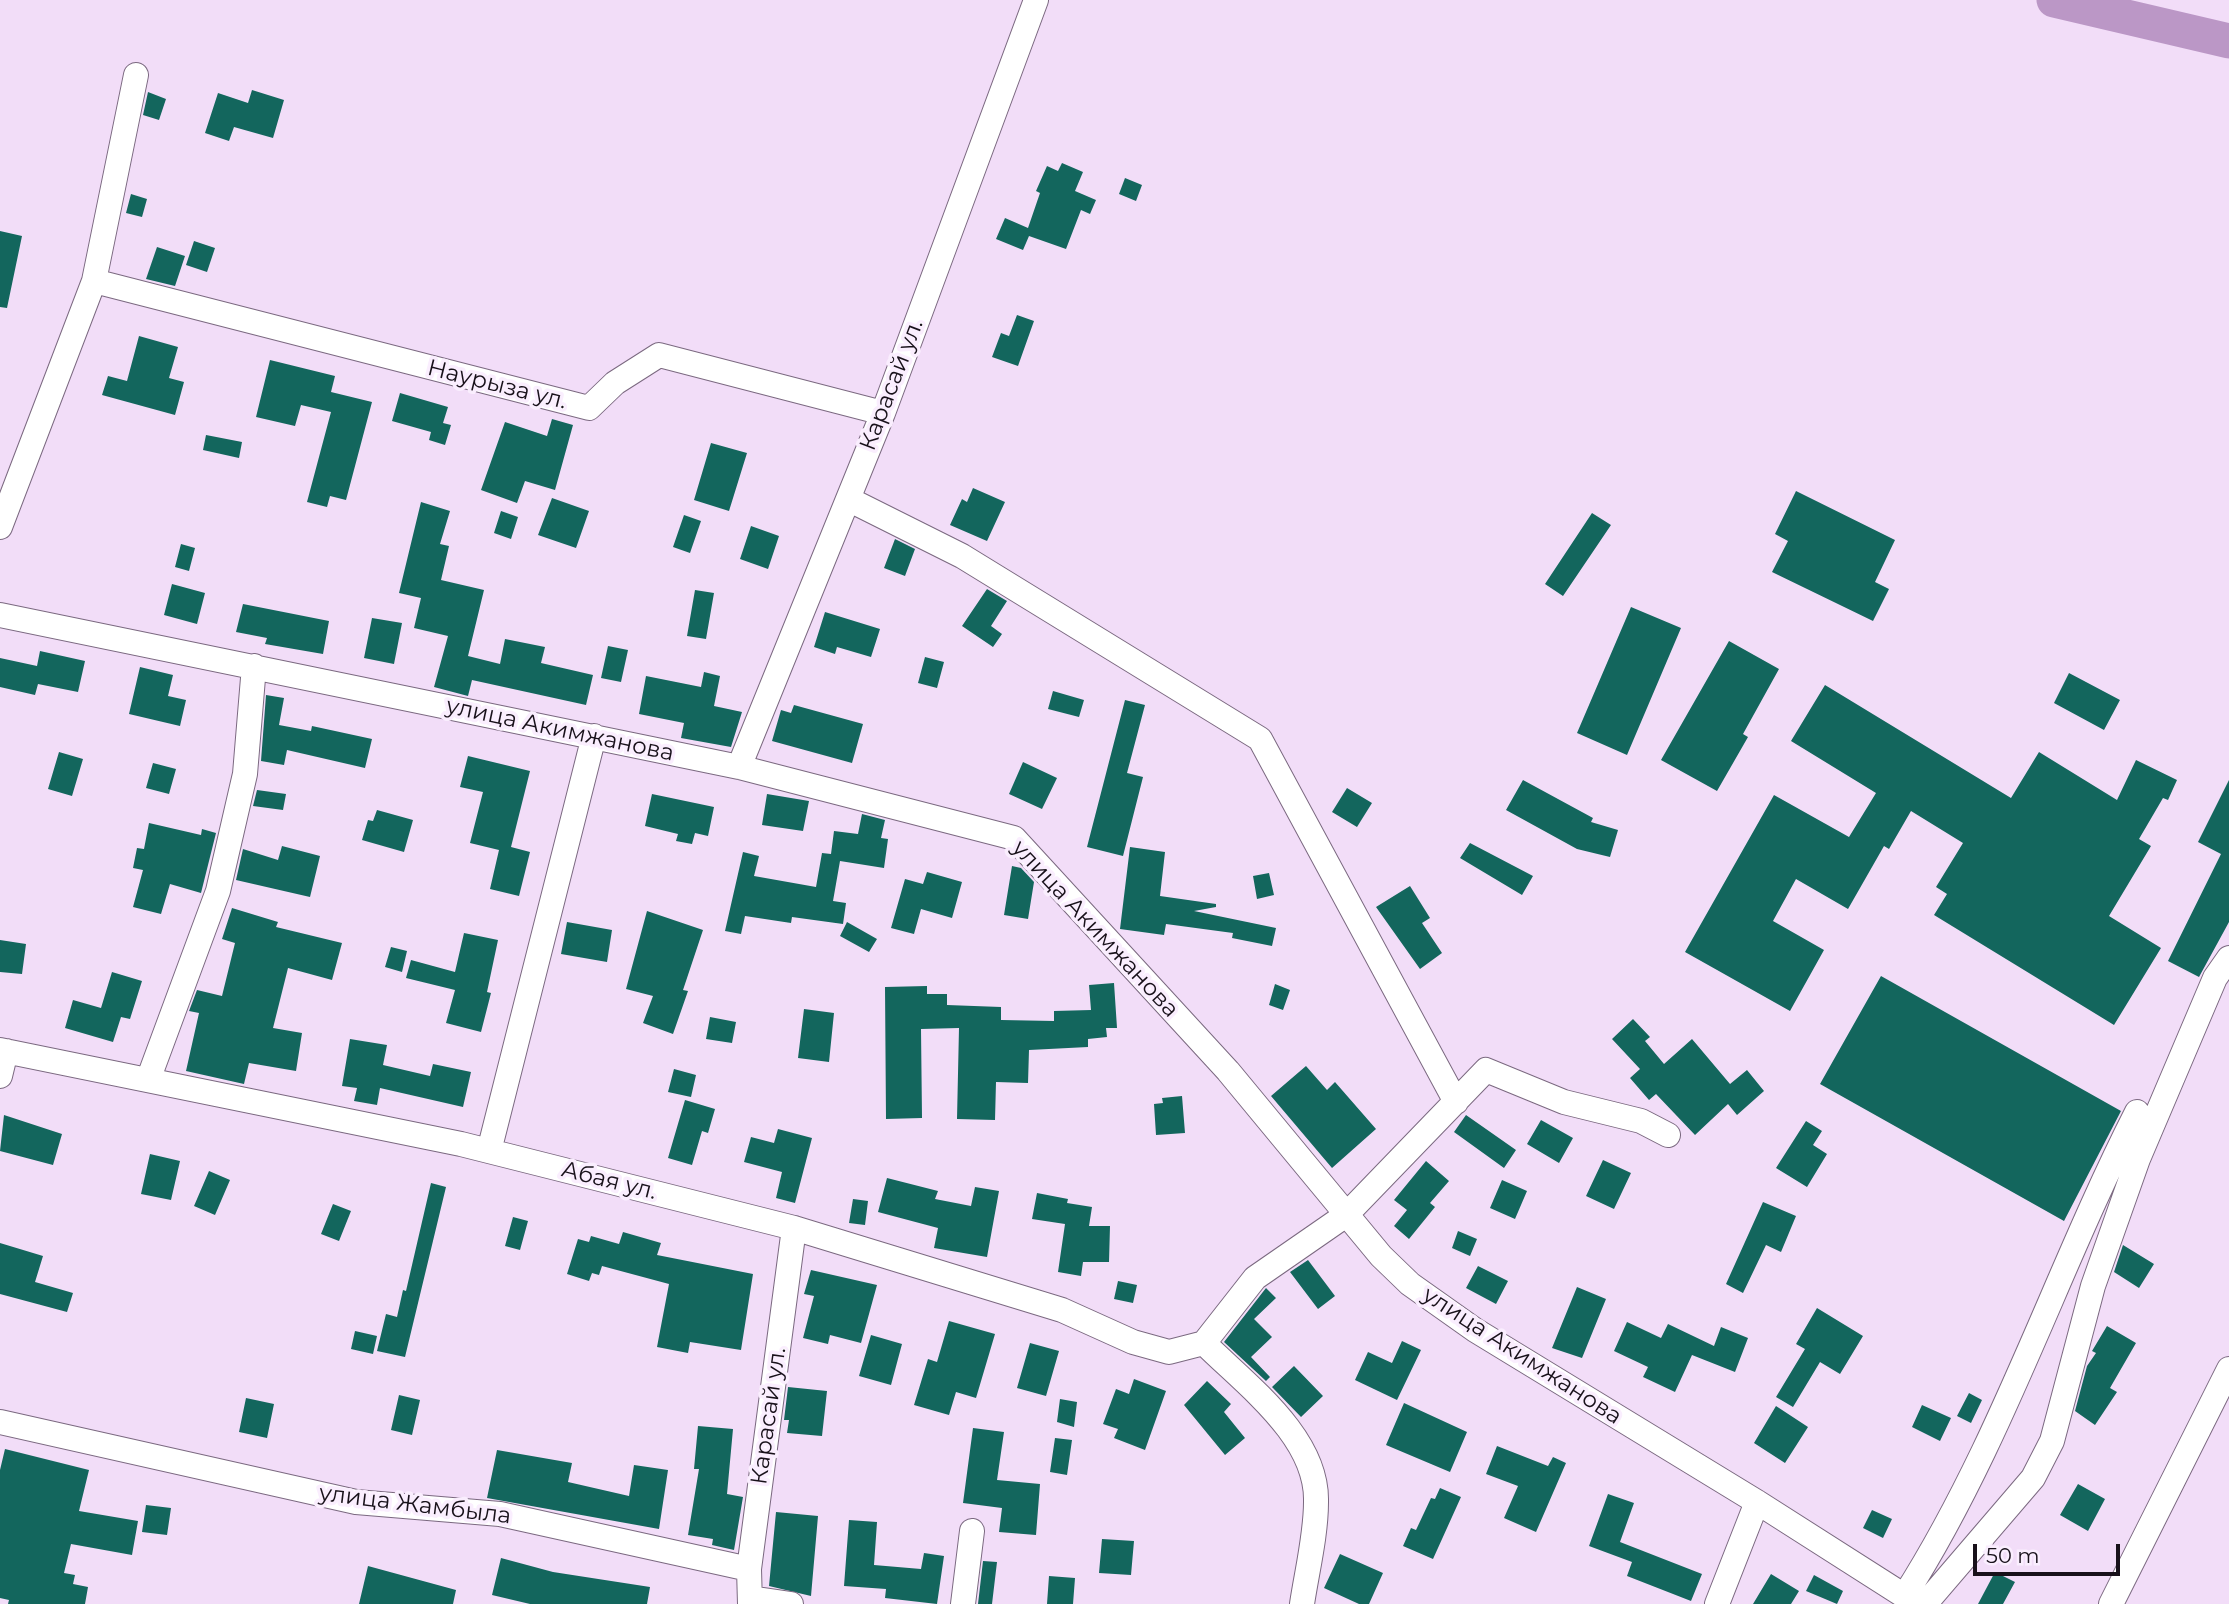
<!DOCTYPE html>
<html>
<head>
<meta charset="utf-8">
<style>
	body { margin:0 }
	#map { position:relative; width:2229px; height:1604px; overflow:hidden; background:#f2ddf8; font-family:Montserrat,sans-serif }
	canvas { display:block }
	.scale { position:absolute; left:1973px; top:1544px; width:147px; height:32px; box-sizing:border-box; border:4px solid #18111a; border-top:0; padding-left:9px; font-size:21px; line-height:24px; white-space:nowrap; color:#18111a; -webkit-text-stroke:5px #faeefe; paint-order:stroke }
</style>
</head>
<body>
<div id="map">
<canvas width="2229" height="1604"></canvas>
<div class="scale">50 m</div>
</div>
<script>
const context = document.querySelector('canvas').getContext('2d');
context.lineJoin = 'round';
function stroke(path, color, width, dash) {
  context.strokeStyle = color;
  context.lineWidth = width;
  context.lineCap = dash ? 'butt' : 'round';
  context.setLineDash(dash || []);
  context.stroke(path);
}
function paint(path, color) {
  context.fillStyle = color;
  context.fill(path, 'evenodd');
}
function drawText(font, color, halo, rows, align = 'center') {
  context.font = font + ' Montserrat,sans-serif';
  context.lineWidth = 7;
  context.setLineDash([]);
  context.textBaseline = 'middle';
  context.strokeStyle = halo;
  context.fillStyle = color;
  for (const [text, x, y, turn = 0] of rows) {
    context.save();
    context.translate(x, y);
    context.rotate((+turn || 0) * Math.PI / 180);
    context.textAlign = isNaN(turn) ? turn : align;
    if (halo) context.strokeText(text, 0, 0);
    context.fillText(text, 0, 0);
    context.restore();
  }
}
const river = new Path2D(`
	M2054,0L2229,41`);
const building = new Path2D(`
	M252,90L284,100L273,138L234,127L229,141L205,133L218,93L248,103Z
	M148,92L166,99L159,120L143,115Z
	M1062,163L1083,172L1075,191L1096,200L1090,214L1081,210L1066,249L1029,236L1023,250L996,239L1005,218L1028,228L1040,193L1036,191L1047,166L1058,171Z
	M1125,178L1142,185L1136,201L1119,194Z
	M131,194L147,199L142,217L126,213Z
	M0,231L22,236L7,308L0,307Z
	M194,241L215,248L207,272L186,265Z
	M157,247L185,256L175,286L146,279Z
	M1017,315L1034,321L1018,366L992,357L1001,333L1009,336Z
	M139,336L178,347L169,378L184,382L175,415L102,395L108,376L127,381Z
	M270,360L335,376L331,392L372,402L346,500L330,496L327,507L307,502L331,412L301,405L295,426L256,417Z
	M400,393L448,407L443,423L451,425L445,445L429,440L431,432L392,421Z
	M552,419L573,425L555,490L525,481L517,503L481,490L505,422L547,436Z
	M206,435L242,442L239,458L203,450Z
	M711,443L747,453L729,511L694,500Z
	M973,488L1005,502L987,541L950,525L962,499L967,502Z
	M1796,491L1895,540L1875,582L1889,589L1873,621L1772,572L1788,541L1775,534Z
	M552,498L589,511L576,548L538,535Z
	M421,502L450,511L440,544L449,546L441,580L484,590L468,656L500,664L505,639L545,647L541,663L593,675L586,705L472,680L468,696L434,687L448,636L414,628L421,598L399,593Z
	M501,511L518,517L511,539L494,533Z
	M1592,513L1611,525L1563,596L1545,584Z
	M684,515L701,521L690,553L673,547Z
	M751,526L779,536L768,569L740,559Z
	M895,539L915,549L905,576L884,568Z
	M181,544L195,548L189,571L175,567Z
	M172,584L205,593L197,624L164,615Z
	M987,589L1007,601L991,626L1002,634L993,647L962,626Z
	M695,590L714,593L706,639L687,636Z
	M243,604L329,621L323,654L265,644L267,638L236,632Z
	M1631,607L1681,628L1627,755L1577,733Z
	M825,612L880,629L871,657L837,647L835,654L814,647Z
	M372,618L402,623L394,664L364,658Z
	M1729,641L1779,669L1743,734L1748,737L1717,791L1661,760Z
	M608,646L628,650L621,682L601,678Z
	M40,651L85,661L78,692L38,684L35,695L0,687V658L37,666Z
	M925,657L944,662L937,688L918,683Z
	M140,667L173,675L168,696L186,700L180,726L129,714Z
	M704,672L720,676L714,706L742,712L731,747L681,738L684,723L639,714L646,676L701,687Z
	M2069,673L2120,700L2104,730L2054,703Z
	M1825,685L2011,798L2039,752L2117,800L2136,760L2177,780L2168,800L2163,798L2139,839L2151,846L2109,916L2161,948L2114,1025L1934,915L1947,894L1936,887L1963,843L1911,811L1889,849L1884,846L1848,909L1796,879L1773,921L1824,950L1790,1011L1685,952L1774,795L1849,837L1876,793L1791,741Z
	M1053,691L1084,700L1079,717L1048,709Z
	M266,695L284,698L279,725L311,731L312,726L372,739L365,768L287,750L284,765L261,761Z
	M1125,700L1145,705L1127,773L1143,777L1123,856L1087,847Z
	M794,705L863,724L852,763L772,741L781,710L791,713Z
	M59,752L83,759L72,796L48,789Z
	M468,756L530,771L511,847L530,852L519,896L490,889L499,850L470,843L483,792L460,787Z
	M1023,762L1057,778L1042,809L1009,794Z
	M153,763L176,769L169,794L146,788Z
	M1523,780L1593,818L1591,822L1618,830L1610,857L1577,849L1506,810Z
	M2229,780V922L2199,977L2168,961L2221,854L2198,842Z
	M1347,788L1372,803L1357,827L1332,812Z
	M257,790L286,794L283,810L253,806Z
	M652,794L714,807L708,836L695,833L692,844L676,841L678,834L645,826Z
	M767,794L809,801L803,831L762,825Z
	M377,810L413,820L404,852L362,840L368,820L373,821Z
	M862,814L885,820L881,838L888,839L884,868L840,861L833,901L846,903L843,924L792,917L791,923L745,916L741,934L725,931L743,852L759,856L754,876L816,887L822,853L831,854L834,831L858,834Z
	M149,823L201,835L202,829L216,833L201,893L170,884L161,914L133,907L143,870L133,868L137,848L144,849Z
	M1470,843L1533,876L1522,895L1460,858Z
	M282,846L320,856L310,897L236,880L243,849L278,860Z
	M1130,847L1165,852L1160,896L1216,904V907L1194,911L1276,928L1272,946L1232,938L1233,933L1166,924L1164,935L1120,929Z
	M1012,866L1021,868L1034,882L1028,919L1004,915Z
	M927,872L962,882L952,918L921,909L914,934L891,928L905,879L923,884Z
	M1269,873L1274,895L1257,899L1253,876Z
	M1410,886L1430,918L1422,923L1442,953L1420,969L1376,907Z
	M232,908L278,922L276,927L342,943L332,980L288,968L273,1028L302,1033L296,1071L249,1063L244,1084L186,1071L199,1013L189,1011L197,990L222,996L235,943L222,939Z
	M647,911L703,930L683,990L688,991L673,1034L643,1023L653,996L626,989Z
	M567,922L612,930L607,962L561,954Z
	M847,922L877,939L869,952L840,936Z
	M464,933L498,940L487,992L491,993L481,1032L446,1023L455,990L406,978L411,960L455,972Z
	M0,940L26,944L22,974L0,972Z
	M391,947L407,951L402,972L385,967Z
	M112,972L142,981L130,1019L121,1017L113,1042L65,1028L73,1000L101,1008Z
	M1881,976L2121,1111L2064,1221L1820,1084Z
	M1114,983L1117,1028H1106L1107,1037L1088,1039V1047L1029,1050L1028,1083L996,1082L995,1120L957,1119L959,1028L921,1029L922,1118L886,1119L885,987L927,986V994H947V1005L1001,1007V1020L1054,1021V1011L1091,1010L1089,985Z
	M1275,984L1290,990L1283,1010L1269,1005Z
	M804,1009L834,1013L829,1062L798,1058Z
	M710,1017L736,1022L732,1043L706,1039Z
	M1633,1019L1650,1037L1645,1041L1664,1064L1692,1039L1730,1084L1747,1070L1764,1091L1737,1115L1728,1104L1695,1135L1656,1094L1649,1100L1630,1078L1640,1069L1612,1039Z
	M350,1039L387,1045L383,1065L430,1076L433,1064L471,1072L463,1107L380,1088L377,1105L354,1101L357,1088L342,1086Z
	M1306,1066L1327,1090L1335,1082L1376,1129L1332,1168L1271,1096Z
	M674,1069L696,1075L691,1097L668,1092Z
	M1182,1096L1185,1133L1156,1135L1154,1104L1163,1103L1162,1098Z
	M685,1100L715,1109L708,1133L702,1131L692,1165L668,1158Z
	M4,1115L62,1134L53,1165L0,1151Z
	M1466,1115L1516,1150L1504,1168L1454,1132Z
	M1541,1120L1573,1138L1559,1163L1527,1144Z
	M1806,1121L1822,1131L1813,1145L1827,1154L1807,1187L1776,1168Z
	M778,1129L812,1138L795,1203L776,1198L782,1172L744,1162L751,1137L774,1143Z
	M150,1154L180,1161L171,1200L141,1194Z
	M1603,1160L1631,1173L1614,1209L1586,1196Z
	M1426,1161L1449,1181L1430,1203L1435,1207L1409,1239L1394,1226L1407,1210L1394,1200Z
	M209,1171L230,1180L215,1215L194,1206Z
	M887,1178L938,1191L935,1199L971,1206L975,1187L999,1191L987,1257L934,1248L938,1228L878,1212Z
	M1502,1180L1527,1191L1515,1219L1490,1208Z
	M431,1183L446,1187L405,1357L377,1351L386,1314L397,1317L403,1290L406,1291Z
	M1037,1193L1068,1199L1067,1203L1092,1207L1089,1226H1110L1109,1262H1083L1081,1276L1058,1272L1065,1224L1032,1219Z
	M853,1199L868,1201L865,1225L849,1223Z
	M1763,1202L1796,1216L1781,1252L1766,1245L1743,1293L1726,1284Z
	M333,1204L351,1211L339,1241L321,1234Z
	M513,1217L528,1221L520,1250L505,1246Z
	M1458,1231L1477,1239L1470,1256L1452,1248Z
	M623,1232L661,1243L657,1255L753,1274L741,1350L690,1342L688,1353L657,1347L669,1284L602,1266L599,1275L592,1273L589,1281L567,1274L578,1239L589,1242L591,1236L619,1244Z
	M0,1243L43,1256L35,1282L73,1293L67,1312L0,1294Z
	M2123,1245L2154,1264L2139,1288L2114,1272Z
	M1308,1260L1335,1296L1318,1309L1290,1272Z
	M1478,1266L1508,1281L1496,1304L1466,1288Z
	M811,1270L877,1285L861,1343L830,1335L828,1344L803,1338L814,1296L804,1294Z
	M1118,1281L1137,1285L1133,1303L1114,1299Z
	M1577,1287L1606,1299L1582,1358L1552,1348Z
	M1266,1288L1276,1298L1254,1319L1272,1337L1251,1357L1270,1377L1266,1381L1224,1342Z
	M1817,1308L1863,1336L1840,1374L1820,1362L1793,1407L1776,1397L1805,1349L1796,1344Z
	M949,1321L995,1334L976,1398L956,1392L949,1415L914,1405L928,1359L937,1362Z
	M1627,1322L1661,1338L1668,1324L1714,1346L1721,1327L1748,1338L1735,1372L1692,1355L1675,1392L1643,1377L1648,1367L1614,1351Z
	M2107,1326L2136,1343L2110,1388L2117,1392L2095,1425L2075,1411L2087,1366L2096,1353L2092,1351Z
	M355,1331L377,1336L373,1354L351,1349Z
	M871,1335L902,1344L891,1385L859,1376Z
	M1402,1341L1421,1350L1397,1400L1355,1380L1368,1352L1392,1363Z
	M1030,1343L1059,1351L1046,1396L1017,1388Z
	M1294,1366L1323,1396L1301,1417L1272,1387Z
	M1134,1379L1166,1391L1145,1450L1114,1438L1118,1429L1103,1424L1116,1389L1129,1394Z
	M1207,1381L1231,1404L1224,1412L1245,1438L1225,1455L1184,1405Z
	M788,1387L827,1391L822,1436L787,1433L789,1420H784Z
	M1969,1393L1982,1400L1971,1423L1957,1416Z
	M399,1395L420,1400L412,1435L391,1430Z
	M246,1398L274,1404L267,1438L239,1432Z
	M1060,1399L1077,1402L1074,1427L1057,1422Z
	M1404,1403L1467,1432L1450,1472L1386,1445Z
	M1922,1405L1951,1418L1940,1441L1912,1427Z
	M1776,1406L1808,1427L1785,1463L1754,1443Z
	M698,1426L733,1429L727,1494L743,1497L734,1550L712,1545L713,1539L688,1535L699,1469H694Z
	M973,1428L1004,1432L997,1480L1040,1484L1036,1535L999,1532L1002,1508L963,1503Z
	M1055,1438L1072,1440L1067,1475L1050,1472Z
	M1497,1446L1548,1466L1553,1457L1566,1463L1536,1532L1504,1518L1518,1486L1486,1474Z
	M5,1449L89,1470L79,1511L138,1521L132,1555L71,1544L64,1573L75,1575L73,1584L88,1587L85,1604H8L9,1600L0,1598V1470Z
	M497,1450L572,1463L568,1482L629,1496L634,1465L668,1470L659,1529L487,1498Z
	M2078,1484L2105,1499L2088,1531L2060,1515Z
	M1440,1488L1461,1497L1433,1559L1403,1546L1411,1528L1416,1530L1431,1498L1435,1499Z
	M1608,1494L1634,1503L1620,1542L1702,1574L1691,1601L1627,1576L1632,1562L1589,1546Z
	M146,1505L171,1508L167,1535L142,1532Z
	M1872,1510L1892,1519L1883,1538L1863,1528Z
	M776,1512L818,1516L811,1596L769,1586Z
	M849,1520L877,1522L874,1565L921,1569L924,1553L944,1556L937,1604L885,1598L886,1589L844,1586Z
	M1102,1539L1134,1541L1131,1575L1099,1573Z
	M1340,1554L1383,1573L1369,1604H1359L1324,1588Z
	M501,1558L553,1572L650,1587L647,1604H530L492,1595Z
	M983,1561L997,1562L992,1604H978Z
	M368,1566L456,1590L453,1604H359Z
	M1995,1572L2015,1582L2003,1604H1978Z
	M1771,1574L1799,1591L1791,1604H1753Z
	M1814,1575L1843,1591L1837,1604L1806,1591Z
	M1049,1576L1075,1578L1073,1604H1047Z`);
const minor = new Path2D(`
	M94,281L589,408L615,383L659,355L883,413
	M848,499L962,556L1260,739L1456,1102
	M0,527L94,281L136,75
	M0,615L739,767L1014,838L1228,1071L1381,1256L1410,1284L1475,1330L1757,1502L1917,1604
	M739,767L883,413L1036,0
	M0,1050L461,1144L794,1228L1062,1310L1133,1342L1169,1352L1204,1343
	M0,1076L6,1051
	M148,1080L218,891L245,774L254,666
	M489,1151L594,736
	M1204,1343L1255,1278L1346,1215L1486,1070L1564,1102L1641,1121L1668,1135
	M1204,1343C1246,1385 1318,1437 1316,1502C1316,1535 1307,1571 1302,1604
	M0,1422L356,1502L500,1514L749,1569
	M1905,1595C2001,1444 2056,1271 2137,1112
	M750,1598L791,1604
	M750,1604L749,1569L794,1228
	M963,1604L972,1531
	M1717,1604L1757,1502
	M1925,1604L2033,1478L2052,1441L2093,1286L2138,1159L2215,978L2229,958
	M2111,1604L2229,1369`);
const streetNames = [
	["Наурыза ул.",497,385,14],
	["Карасай ул.",892,385,-69],
	["улица Акимжанова",560,730,12],
	["улица Акимжанова",1095,929,47],
	["Абая ул.",609,1181,14],
	["улица Акимжанова",1522,1356,33],
	["Карасай ул.",769,1416,-82],
	["улица Жамбыла",415,1505,7]
];
stroke(river, '#bb97c6', 35);
paint(building, '#13665d');
stroke(minor, '#7b6980', 26);
stroke(minor, '#fff', 24);
drawText('23px', '#18111a', '#faeefe', streetNames);
</script>
</body>
</html>
